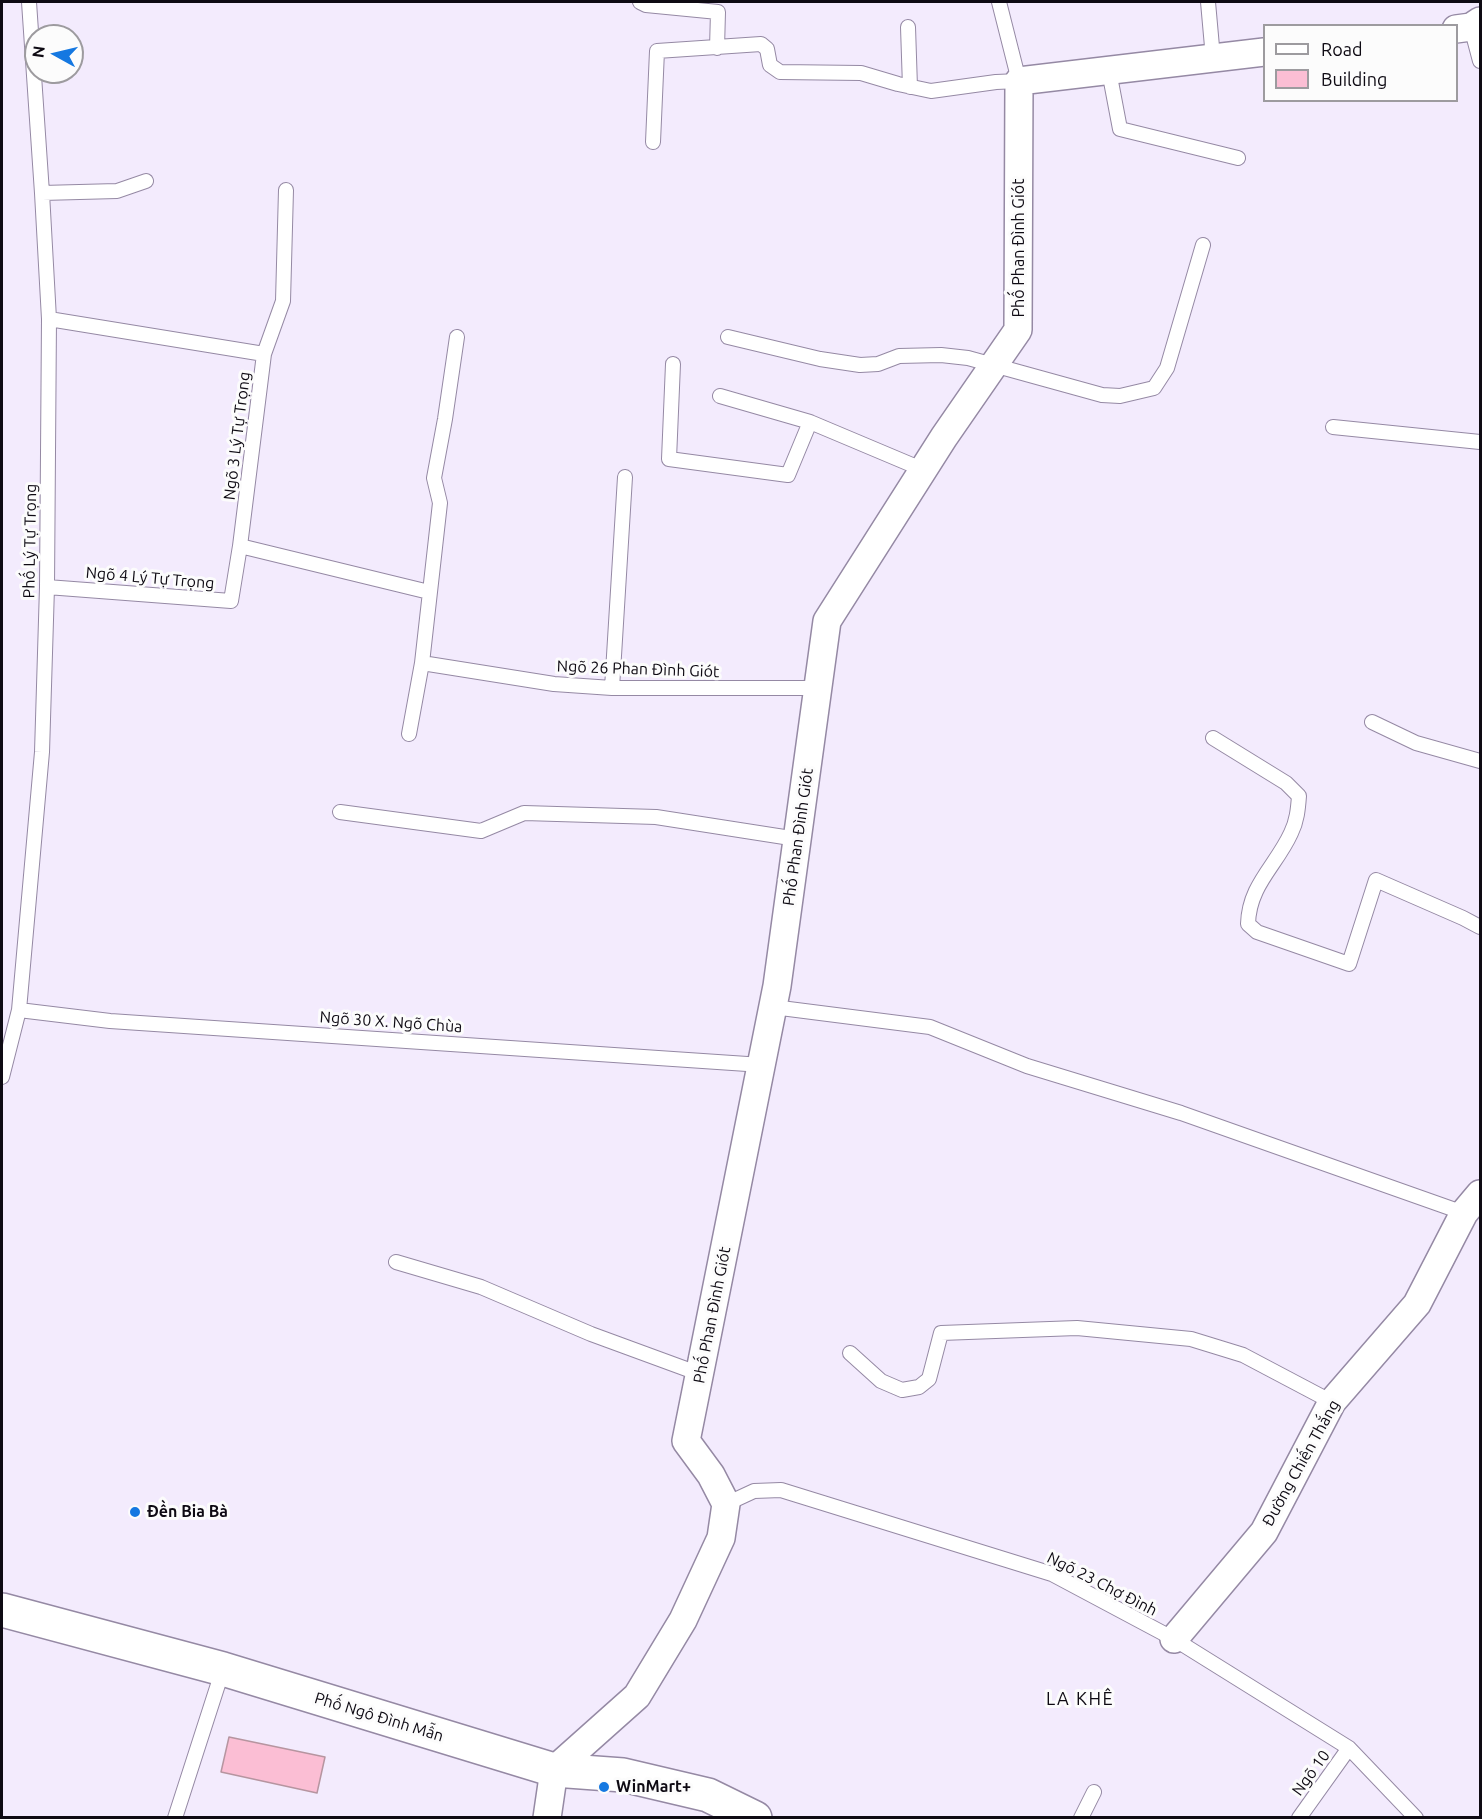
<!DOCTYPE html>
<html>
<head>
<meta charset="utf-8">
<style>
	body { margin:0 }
	#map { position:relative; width:1482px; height:1819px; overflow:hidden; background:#f3ebfd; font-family:Ubuntu,sans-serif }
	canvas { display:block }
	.frame { position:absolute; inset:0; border:3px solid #0e0a13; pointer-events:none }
	.legend { position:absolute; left:1263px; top:24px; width:195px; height:78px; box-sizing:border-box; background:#fcfcfc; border:2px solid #9d9b9f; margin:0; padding:8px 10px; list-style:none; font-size:18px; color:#0e0a13 }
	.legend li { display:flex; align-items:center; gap:12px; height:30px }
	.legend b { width:30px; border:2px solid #9d9b9f }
	.north { position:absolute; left:24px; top:24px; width:60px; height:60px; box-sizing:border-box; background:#fcfcfc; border:2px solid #9d9b9f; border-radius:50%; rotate:278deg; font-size:16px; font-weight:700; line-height:24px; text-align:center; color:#0e0a13 }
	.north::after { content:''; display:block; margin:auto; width:21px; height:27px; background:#1578e1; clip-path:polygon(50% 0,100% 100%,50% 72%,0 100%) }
</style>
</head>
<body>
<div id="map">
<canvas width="1482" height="1819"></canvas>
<div class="frame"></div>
<ul class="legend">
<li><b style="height:8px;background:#fff"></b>Road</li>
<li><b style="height:16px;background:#fbbed4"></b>Building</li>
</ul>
<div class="north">N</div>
</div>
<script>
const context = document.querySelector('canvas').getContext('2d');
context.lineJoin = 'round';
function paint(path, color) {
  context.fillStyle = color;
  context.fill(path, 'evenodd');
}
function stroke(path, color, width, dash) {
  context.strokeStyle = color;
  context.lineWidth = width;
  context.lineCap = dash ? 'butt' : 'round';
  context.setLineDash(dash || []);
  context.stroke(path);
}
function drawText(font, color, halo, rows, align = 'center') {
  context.font = font + ' Ubuntu,sans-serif';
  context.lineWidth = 6;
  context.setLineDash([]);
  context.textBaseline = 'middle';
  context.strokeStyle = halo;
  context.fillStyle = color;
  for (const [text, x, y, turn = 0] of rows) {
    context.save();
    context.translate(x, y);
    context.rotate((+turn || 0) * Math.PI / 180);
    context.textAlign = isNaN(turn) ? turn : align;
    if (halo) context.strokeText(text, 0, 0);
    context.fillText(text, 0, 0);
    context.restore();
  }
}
const building = new Path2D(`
	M229,1737L325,1757L317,1793L221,1772Z`);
const service = new Path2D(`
	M640,2L646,5L718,12L717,48
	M1208,2L1213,58
	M908,27L910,87
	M1471,27L1480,61
	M1109,71L1120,129L1238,158
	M653,142L657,51L761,44L767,49L770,65L780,72L861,73L898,84L931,91L996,82L1019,81L999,2
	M42,193L117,191L146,181
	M49,319L264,354L240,546L429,592
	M728,337L820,359L860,365L878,364L899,356L941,355L968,358L1102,395L1120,396L1154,388L1167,368L1203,245
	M264,354L283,301L286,190
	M673,364L669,459L788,475L810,422
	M720,396L810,422L924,470
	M1333,427L1480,442
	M47,587L231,601L240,546
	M422,663L554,684L612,688H818
	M612,688L625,477
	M1372,722L1416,743L1480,761
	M409,734L422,663L440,503L434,478L445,419L457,337
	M1213,738L1286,783L1299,796C1298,809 1297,821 1291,833C1276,866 1249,885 1248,924L1257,932L1349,964L1376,880L1463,918L1480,927
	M340,812L481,831L524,813L656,817L797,839
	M773,1007L930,1027L1027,1066L1181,1113L1464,1213
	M19,1010L110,1021L762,1065
	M2,1077L19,1010L42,752L47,587L49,319L42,193L29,2
	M396,1262L481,1287L591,1334L700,1374
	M850,1353L881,1381L902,1390L919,1387L929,1379L941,1333L1077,1328L1191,1339L1243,1355L1332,1402
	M726,1504L754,1491L781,1490L1052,1574L1174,1639L1349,1748L1416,1818
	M175,1818L223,1669
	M1081,1818L1094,1792
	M1299,1818L1349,1748`);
const minor = new Path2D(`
	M1456,29L1471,27L1480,21
	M1174,1639L1264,1532L1332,1402L1417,1304L1464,1213L1480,1194
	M547,1818L554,1770L637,1696L683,1620L721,1538L726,1504L711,1475L686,1441L777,986L827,621L944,437L1018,330L1019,81L1264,52`);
const tertiary = new Path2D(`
	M2,1610L223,1669L554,1770L623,1775L708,1795L755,1818`);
const markers = [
	[135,1512,6,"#1578e1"],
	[604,1787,6,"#1578e1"]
];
const streetNames = [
	["Phố Phan Đình Giót",1019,248,-90],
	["Ngõ 3 Lý Tự Trọng",237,436,-83],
	["Phố Lý Tự Trọng",30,541,-89],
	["Ngõ 4 Lý Tự Trọng",150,578,5],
	["Ngõ 26 Phan Đình Giót",638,669,2],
	["Phố Phan Đình Giót",798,837,-82],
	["Ngõ 30 X. Ngõ Chùa",391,1022,4],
	["Phố Phan Đình Giót",712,1315,-79],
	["Đường Chiến Thắng",1301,1463,-61],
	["Ngõ 23 Chợ Đình",1102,1584,27],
	["Phố Ngô Đình Mẫn",379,1717,17],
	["Ngõ 10",1311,1773,-54]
];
const poiNames = [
	["Đền Bia Bà",147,1512],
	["WinMart+",616,1787]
];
const neighbourhoodNames = [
	["LA KHÊ",1080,1699]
];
paint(building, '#fbbed4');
stroke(building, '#b695a0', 1.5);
stroke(service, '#9589a4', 16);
stroke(minor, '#9589a4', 30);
stroke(tertiary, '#9589a4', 36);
stroke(service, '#fff', 14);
stroke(minor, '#fff', 27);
stroke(tertiary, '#fff', 33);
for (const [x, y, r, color] of markers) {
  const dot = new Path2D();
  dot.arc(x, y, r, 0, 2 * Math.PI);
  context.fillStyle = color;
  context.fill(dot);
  stroke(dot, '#fcfcfc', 2);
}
drawText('16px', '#0e0a13', '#fcfcfc', streetNames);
drawText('bold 16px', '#0e0a13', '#fcfcfc', poiNames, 'left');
context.letterSpacing = '1.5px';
drawText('18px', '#0e0a13', '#fcfcfc', neighbourhoodNames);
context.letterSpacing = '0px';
</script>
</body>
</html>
